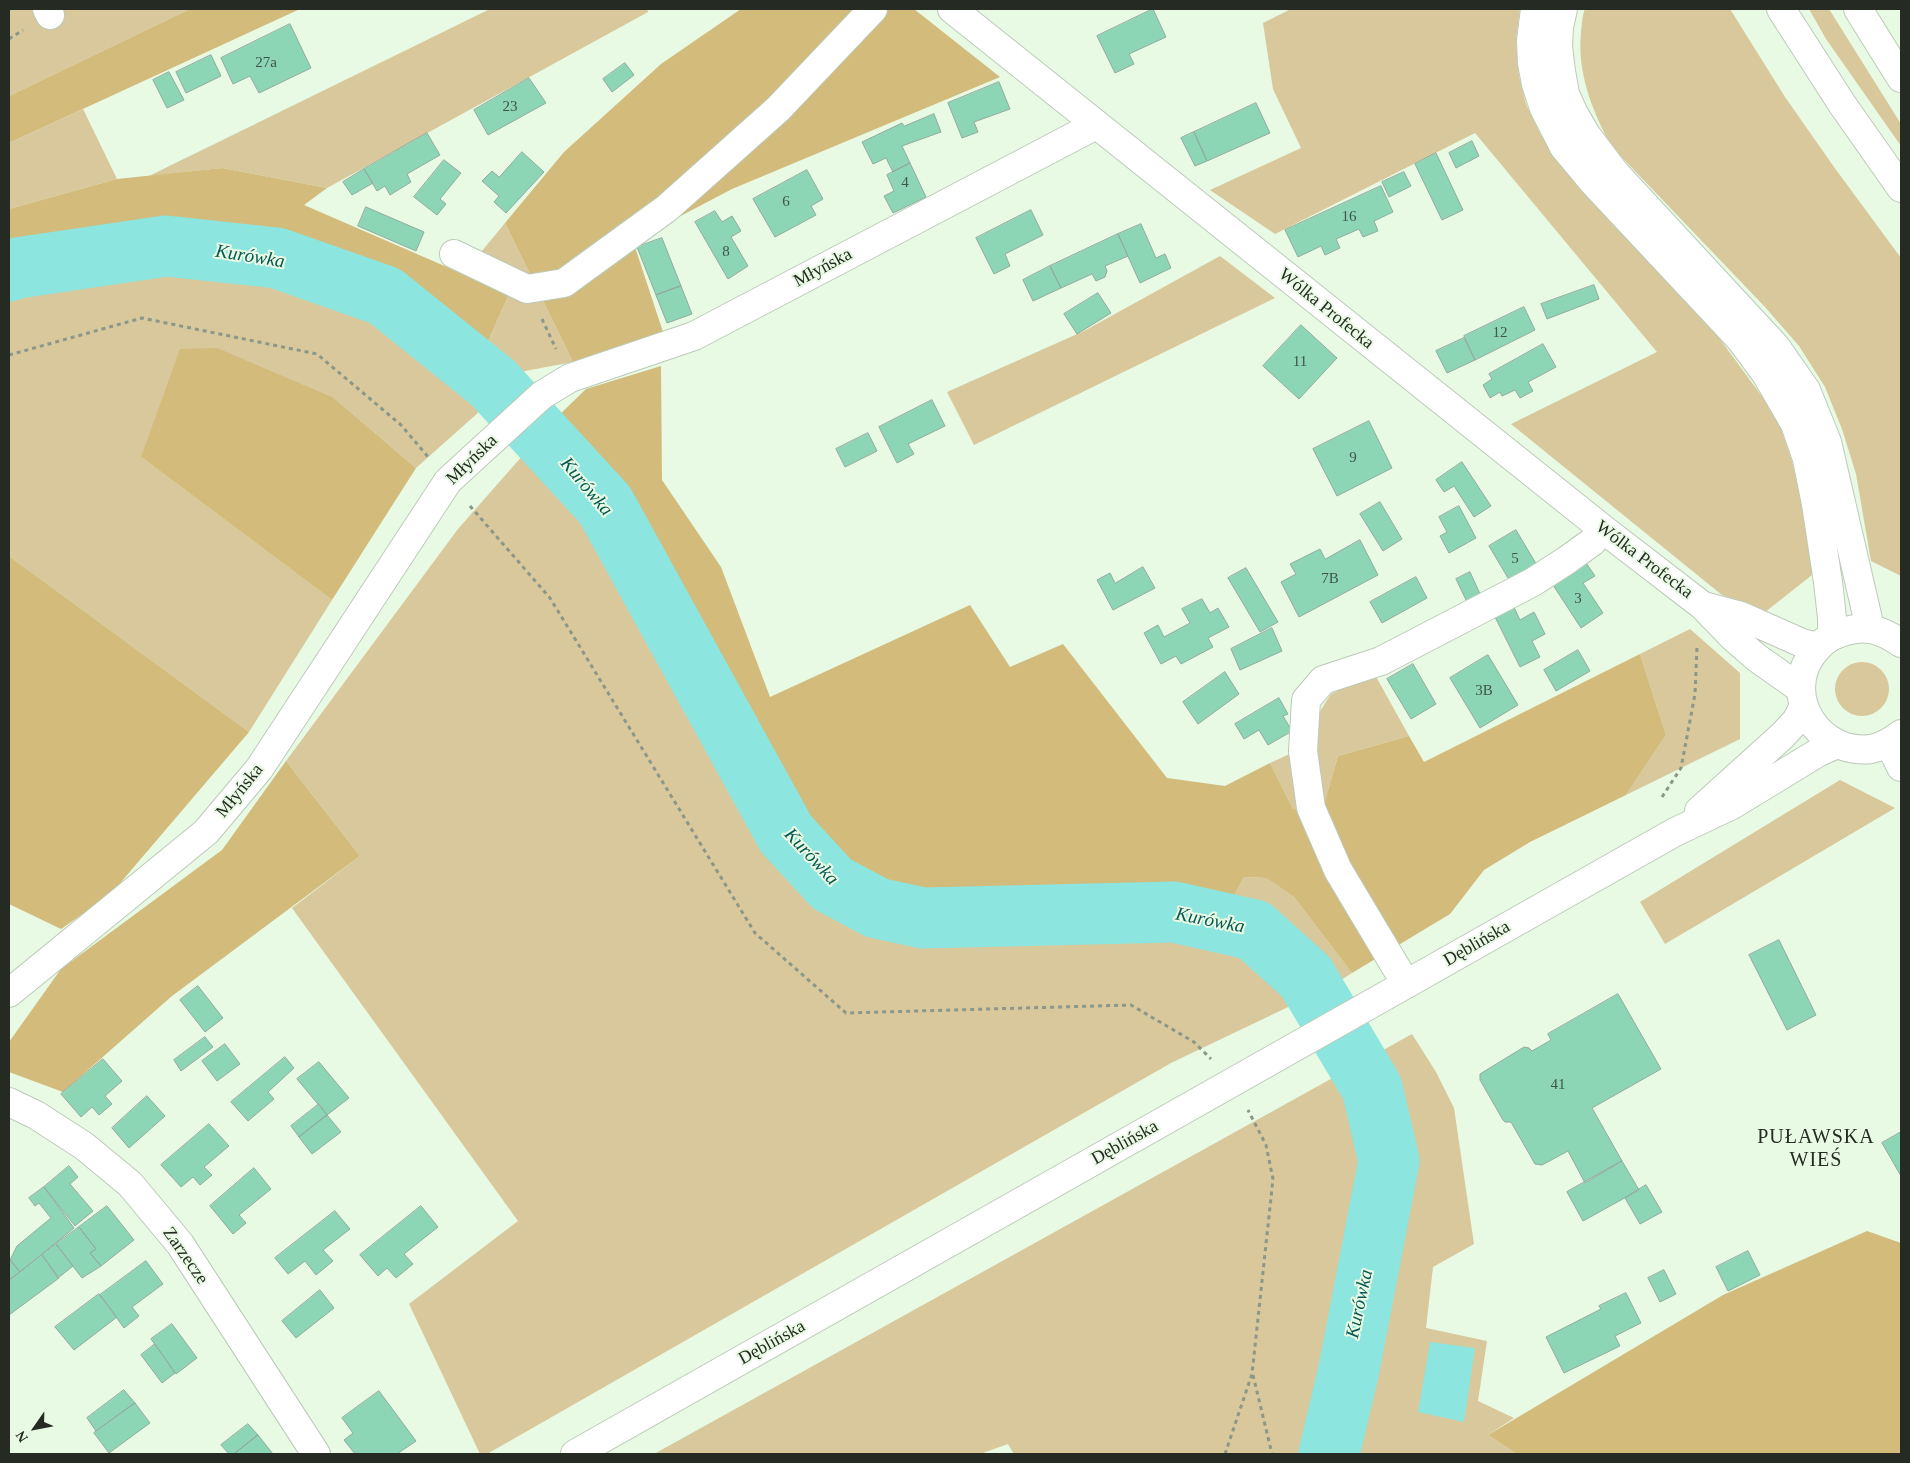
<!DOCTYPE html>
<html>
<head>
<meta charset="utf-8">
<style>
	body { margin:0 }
	#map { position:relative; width:1910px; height:1463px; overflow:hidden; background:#e8f9e4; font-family:Georgia,serif }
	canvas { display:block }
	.frame { position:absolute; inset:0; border:10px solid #252b23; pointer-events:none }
	.north { position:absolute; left:10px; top:1403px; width:50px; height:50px; -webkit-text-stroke:4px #e8f9e4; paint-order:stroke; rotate:237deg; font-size:14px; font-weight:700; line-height:20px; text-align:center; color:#252b23 }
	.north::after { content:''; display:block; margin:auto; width:18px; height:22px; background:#252b23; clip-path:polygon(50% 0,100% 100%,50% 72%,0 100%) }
</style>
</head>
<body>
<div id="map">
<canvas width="1910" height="1463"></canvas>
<div class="frame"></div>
<div class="north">N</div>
</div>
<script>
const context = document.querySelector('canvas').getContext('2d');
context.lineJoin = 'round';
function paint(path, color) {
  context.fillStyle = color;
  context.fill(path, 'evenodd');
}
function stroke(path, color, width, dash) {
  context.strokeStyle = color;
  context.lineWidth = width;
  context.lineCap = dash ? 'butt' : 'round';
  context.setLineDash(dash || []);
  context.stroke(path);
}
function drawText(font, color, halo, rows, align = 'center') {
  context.font = font + ' Georgia,serif';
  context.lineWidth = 4;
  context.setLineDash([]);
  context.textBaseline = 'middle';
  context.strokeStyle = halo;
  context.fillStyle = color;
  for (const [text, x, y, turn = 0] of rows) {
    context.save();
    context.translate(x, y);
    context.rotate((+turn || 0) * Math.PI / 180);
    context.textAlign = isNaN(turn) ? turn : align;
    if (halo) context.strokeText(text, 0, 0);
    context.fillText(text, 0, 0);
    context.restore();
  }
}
const green = new Path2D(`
	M9,9H190L9,96Z
	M490,9H647L648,12L327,188L222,168L149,176Z
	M1291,9H1520L1516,40L1519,76L1526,104L1541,135L1568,174L1714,331L1777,417L1792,461L1817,571L1764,613L1722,595L1511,424L1657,352L1475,133L1275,234L1210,190L1301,148L1273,89L1263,23Z
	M1585,9H1730L1785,97L1834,167L1901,258V576L1871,561L1856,474L1842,429L1825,387L1799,346L1765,307L1611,146C1592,110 1577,73 1581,32C1582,24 1582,16 1585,9Z
	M1809,9H1829L1901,124V146L1826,39Z
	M83,109L117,179L9,209V143Z
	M170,223L272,237L394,285L482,355L508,296L463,274L505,223L573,362L525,371L416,468L334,398L141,457L332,600L249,732L9,556V262Z
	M1220,256L1275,298L974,445L947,392L1084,331Z
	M553,421L621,504L787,811L1101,901H1231L1244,877L1266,878L1294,897L1352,973L1330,987L1171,1063L487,1454H480L409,1304L518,1221L292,908L360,856L286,761L458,529Z
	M1690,629L1740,673V739L1626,795L1666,735L1640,654Z
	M1835 689a27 27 0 1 1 54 0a27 27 0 1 1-54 0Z
	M1374,673L1409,736L1338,756L1322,811L1293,809L1270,763L1294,752L1331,694Z
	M1840,780L1895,808L1665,944L1640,902Z
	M1412,1034L1436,1072L1454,1108L1474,1244L1433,1267L1426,1328L1487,1341L1478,1401L1514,1418L1488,1435L1517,1454H1014L1008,1444L980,1454H654Z`);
const forest = new Path2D(`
	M190,9H300L9,143V96Z
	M741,9H914L1000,77L732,189L633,241L663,332L573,362L505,223L564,152L661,64Z
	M222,168L327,188L304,205L463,274L508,296L482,355L394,285L272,237L170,223L9,262V209L117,179Z
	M217,348L334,398L416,468L332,600L141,457L180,349Z
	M661,366L662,480L721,567L770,697L970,605L1010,667L1063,644L1167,778L1225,786L1270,763L1293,809L1322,811L1338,756L1409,736L1424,762L1640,654L1666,735L1626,795L1530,842L1484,870L1450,914L1352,973L1294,897L1266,878L1244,877L1231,901H1101L942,906L854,884L787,811L621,504L553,421L586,389Z
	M9,556L249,732L110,895L61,929L9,904Z
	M286,761L360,856L172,996L63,1092L9,1072V1042L61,969L222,850Z
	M1867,1231L1901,1243V1454H1517L1488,1435L1723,1295Z`);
const water = new Path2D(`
	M1430,1342L1475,1348L1464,1422L1418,1412Z`);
const river = new Path2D(`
	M9,271L17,268L166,246L277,258L385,296L493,383L605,505L786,834L832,884L877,908L923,918L1174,912L1254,930L1306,977L1372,1088L1389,1161L1349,1369L1329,1454`);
const building = new Path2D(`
	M1153,9L1166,37L1129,54L1134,64L1115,73L1097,36Z
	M290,24L311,68L259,93L250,76L233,84L221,58Z
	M211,55L221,76L186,93L176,72Z
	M625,63L634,75L612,92L603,79Z
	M169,72L184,100L167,108L153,80Z
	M529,78L546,103L488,135L474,110Z
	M999,82L1010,109L974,122L978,132L962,138L948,103Z
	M1256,103L1270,133L1207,161L1194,132Z
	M934,114L941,132L902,146L910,163L893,172L886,158L873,164L862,142L902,123L904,126Z
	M1194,132L1207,161L1195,166L1181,138Z
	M427,133L440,155L407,174L411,182L390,195L385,186L377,191L364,169Z
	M1472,141L1479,156L1456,168L1449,153Z
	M522,152L544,172L506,213L494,202L499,196L482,181L492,171L499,177Z
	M1436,153L1463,210L1442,220L1415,164Z
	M444,160L461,173L440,199L446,204L437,215L414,197Z
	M910,163L926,197L893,213L884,196L894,191L887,175Z
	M364,169L373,183L352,195L343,182Z
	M807,170L823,199L811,206L816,215L775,237L753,199Z
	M1404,172L1411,186L1389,197L1382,182Z
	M1381,186L1393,212L1374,221L1378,231L1363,237L1359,229L1336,239L1340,248L1325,255L1321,246L1298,257L1285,230Z
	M366,207L424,232L416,251L358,226Z
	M1031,210L1043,235L1005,254L1010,266L994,274L976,238Z
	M715,211L722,222L732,216L741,231L731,237L748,266L728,279L695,222Z
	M1141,224L1156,258L1165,254L1171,268L1140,283L1118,234Z
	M1118,234L1128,256L1105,266L1107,271L1105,277L1096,281L1092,274L1061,288L1050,266Z
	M662,238L681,286L656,295L637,247Z
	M1050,266L1061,288L1033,301L1023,280Z
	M1594,285L1599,299L1547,319L1541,304Z
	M681,286L692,314L667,323L656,295Z
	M1098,293L1111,313L1077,334L1064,314Z
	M1524,307L1535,330L1475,360L1464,336Z
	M1301,325L1337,358L1299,399L1263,366Z
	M1464,338L1475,360L1447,373L1436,351Z
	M1543,344L1556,367L1528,382L1533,391L1520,398L1515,390L1502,396L1500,392L1490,398L1483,385L1492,379L1489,374Z
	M932,400L945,426L908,444L914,454L897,463L879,427Z
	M1369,421L1392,468L1337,496L1313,449Z
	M868,433L877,451L845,467L836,449Z
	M1462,462L1491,506L1474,517L1454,486L1444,492L1436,480Z
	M1380,502L1402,539L1383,551L1360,514Z
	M1459,506L1476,538L1449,553L1440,536L1447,532L1439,517Z
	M1516,530L1541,572L1514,588L1489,546Z
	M1360,540L1378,575L1299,617L1281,582L1296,574L1290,564L1320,549L1325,559Z
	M1586,563L1595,576L1583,583L1603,613L1581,628L1553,585Z
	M1143,567L1155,588L1113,610L1097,580L1110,573L1115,583Z
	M1246,568L1278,622L1260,632L1228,578Z
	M1470,572L1481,596L1467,602L1456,579Z
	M1416,577L1427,598L1382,623L1370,602Z
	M1202,599L1210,613L1218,608L1229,627L1208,638L1213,647L1181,664L1176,656L1161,664L1144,633L1158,625L1164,637L1190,623L1182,609Z
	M1513,605L1520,620L1534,612L1545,634L1532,641L1540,657L1520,667L1494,615Z
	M1272,628L1282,651L1240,670L1231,649Z
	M1578,650L1590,671L1556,691L1544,670Z
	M1488,655L1518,705L1480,728L1450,678Z
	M1413,664L1436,704L1411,719L1387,679Z
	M1225,672L1239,694L1198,724L1183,702Z
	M1279,698L1288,714L1283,716L1292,731L1268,745L1259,730L1244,739L1235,724Z
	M1779,940L1816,1015L1787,1030L1749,955Z
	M198,986L223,1018L205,1032L180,1000Z
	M1618,994L1661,1069L1592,1108L1622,1161L1585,1183L1568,1151L1542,1165L1535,1164L1511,1122H1505L1503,1120L1480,1080V1074L1524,1047L1529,1048L1532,1051L1551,1040L1548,1034Z
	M205,1037L213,1047L181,1071L174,1060Z
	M225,1044L240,1064L217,1081L202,1061Z
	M285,1057L294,1068L268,1092L274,1099L248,1121L231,1102Z
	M103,1059L122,1081L105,1096L112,1104L99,1115L92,1107L81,1117L61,1094Z
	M319,1062L349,1098L327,1115L297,1079Z
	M147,1096L165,1116L129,1148L112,1128Z
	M319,1104L327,1115L299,1137L291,1126Z
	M327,1115L341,1132L312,1154L299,1137Z
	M209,1124L229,1146L204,1167L212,1175L200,1185L193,1177L181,1187L161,1165Z
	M1901,1132V1176L1882,1143Z
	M1622,1161L1639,1190L1583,1221L1567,1192Z
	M69,1166L78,1177L70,1184L93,1211L75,1226L44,1187Z
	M254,1168L271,1189L239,1215L246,1223L233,1234L210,1206Z
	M1646,1185L1662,1212L1640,1224L1625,1198Z
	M44,1187L74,1228L20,1272L10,1260L17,1246L51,1218L39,1203L35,1206L29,1198Z
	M107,1206L134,1240L101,1266L90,1253L96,1249L79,1227Z
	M421,1206L438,1227L404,1254L413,1264L396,1278L387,1268L378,1276L360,1255Z
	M335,1211L350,1229L323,1250L333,1261L316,1275L305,1261L288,1274L275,1258Z
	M79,1227L96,1249L90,1253L101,1266L82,1278L56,1244Z
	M56,1244L73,1266L58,1278L42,1255Z
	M1748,1251L1760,1275L1728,1291L1716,1267Z
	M42,1255L59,1278L9,1315V1281Z
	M9,1258L20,1272L9,1280Z
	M146,1261L163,1284L132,1307L139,1316L124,1328L100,1295Z
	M1664,1270L1676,1294L1660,1302L1648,1278Z
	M320,1290L334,1308L296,1338L282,1321Z
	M1626,1293L1641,1323L1615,1336L1620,1346L1564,1373L1546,1337L1601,1309L1599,1306Z
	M99,1294L117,1317L74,1350L55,1327Z
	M172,1324L197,1358L176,1374L151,1339Z
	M155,1344L175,1373L162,1383L141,1355Z
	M124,1390L135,1403L96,1431L87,1418Z
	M379,1391L416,1441L397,1454H355L344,1440L353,1433L342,1418Z
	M135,1403L150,1423L109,1453L94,1433Z
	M248,1424L258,1435L234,1454H229L221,1445Z
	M258,1435L273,1454H234Z`);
const path = new Path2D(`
	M9,39L23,30
	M542,319L556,349
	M9,355L142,318L317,354L401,425L429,458
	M470,506L550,598L755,933L846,1013L1131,1005L1194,1042L1211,1059
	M1662,797L1681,768L1695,694L1697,647
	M1253,1375L1272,1454
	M1225,1454L1252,1374L1273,1179L1266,1145L1248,1110`);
const minor = new Path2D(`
	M47,9L50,15
	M952,9L1603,529L1703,606L1734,638L1757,658L1801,689
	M454,254L527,289L564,283L667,208L778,109L873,9
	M1704,606L1741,616L1802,643L1818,647
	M1889,743L1901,767
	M1406,984L1338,870L1311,808L1303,751L1306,700L1323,680L1381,661L1533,582L1567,560L1592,542L1603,529
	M9,993L206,832L259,769L448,481L542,395L570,378L694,336L1096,125
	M9,1102L36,1115L84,1146L130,1184L180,1244L316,1454`);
const major = new Path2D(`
	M1901,643C1880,629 1865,624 1840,633C1829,636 1820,644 1813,653C1781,696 1818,755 1871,749C1882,747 1892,741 1901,734
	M1699,811L1782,736L1796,721L1804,706
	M575,1454L1675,832L1732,805L1819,752L1837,744`);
const highway = new Path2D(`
	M1535,9L1531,41L1532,63L1536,84L1544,108L1564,147L1594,183L1741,340L1766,374L1795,424L1807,459L1816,504L1828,582L1832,618V636
	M1563,9L1559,27L1558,47L1561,71L1565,94L1574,114L1587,136L1616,174L1776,347L1806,390L1827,442L1870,628
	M1781,9L1842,104L1901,188
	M1858,9L1901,78`);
const numberNames = [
	["27a",266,63],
	["23",510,107],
	["4",905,183],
	["6",786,202],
	["16",1349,217],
	["8",726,252],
	["12",1500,333],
	["11",1300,362],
	["9",1353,458],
	["5",1515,559],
	["7B",1330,579],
	["3",1578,599],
	["3B",1484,691],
	["41",1558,1085]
];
const streetNames = [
	["Młyńska",823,268,-28],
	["Wólka Profecka",1326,309,39],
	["Młyńska",472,460,-44],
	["Wólka Profecka",1644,560,37],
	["Młyńska",240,791,-51],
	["Dęblińska",1477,944,-30],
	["Dęblińska",1125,1143,-29],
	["Zarzecze",185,1256,55],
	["Dęblińska",772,1343,-29]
];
const waterNames = [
	["Kurówka",250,257,9],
	["Kurówka",586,487,50],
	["Kurówka",811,857,47],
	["Kurówka",1210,921,11],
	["Kurówka",1360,1304,-78]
];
const quarterNames = [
	["PUŁAWSKA",1816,1138],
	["WIEŚ",1816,1161]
];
paint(green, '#d8c89b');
paint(forest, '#d2bb7b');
paint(water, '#8ce5de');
stroke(river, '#8ce5de', 61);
paint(building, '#8dd6b5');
stroke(building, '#92aa9e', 1);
stroke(minor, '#bbcbb8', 30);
stroke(major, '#bbcbb8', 30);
stroke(highway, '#bbcbb8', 30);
stroke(path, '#8b9788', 3, [4, 4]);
stroke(minor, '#fff', 28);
stroke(major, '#fff', 28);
stroke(highway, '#fff', 28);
drawText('15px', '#3f5648', null, numberNames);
drawText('18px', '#252b23', '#e8f9e4', streetNames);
drawText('italic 19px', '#065853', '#e8f9e4', waterNames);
context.letterSpacing = '1px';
drawText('20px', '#252b23', '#e8f9e4', quarterNames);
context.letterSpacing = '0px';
</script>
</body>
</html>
